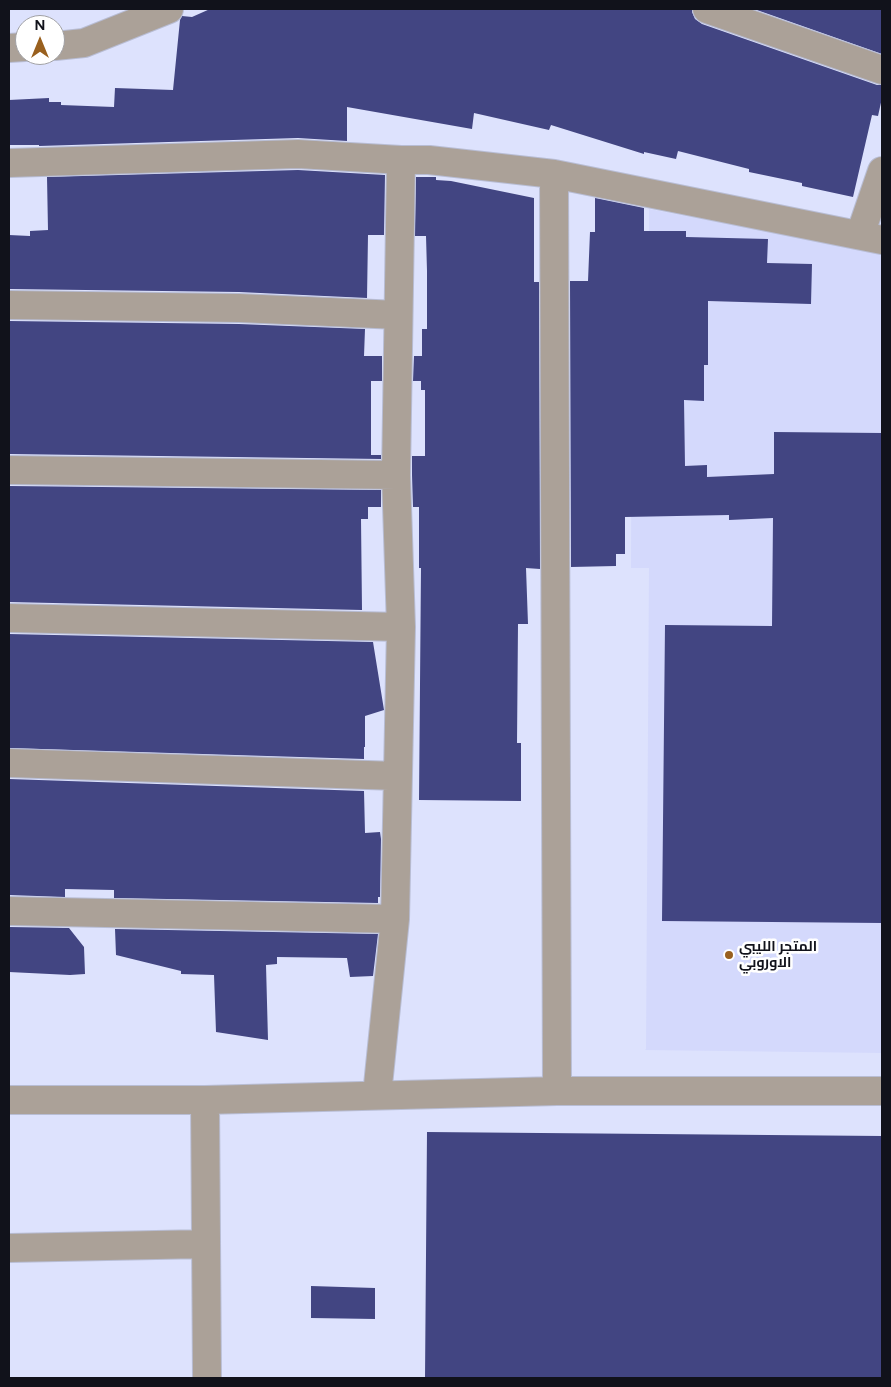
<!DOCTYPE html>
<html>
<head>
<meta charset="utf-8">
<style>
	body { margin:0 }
	#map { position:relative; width:891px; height:1387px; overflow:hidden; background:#dde2fd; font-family:Figtree,sans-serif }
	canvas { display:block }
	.frame { position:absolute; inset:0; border:10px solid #11121b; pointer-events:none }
	.north { position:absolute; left:15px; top:15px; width:50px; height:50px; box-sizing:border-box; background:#fff; border:1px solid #a0a0a4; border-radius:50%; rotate:0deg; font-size:14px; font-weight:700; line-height:20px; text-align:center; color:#11121b }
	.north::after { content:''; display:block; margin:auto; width:18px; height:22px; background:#99601e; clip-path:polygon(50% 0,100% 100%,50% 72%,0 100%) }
</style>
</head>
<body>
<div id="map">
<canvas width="891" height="1387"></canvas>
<div class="frame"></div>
<div class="north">N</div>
</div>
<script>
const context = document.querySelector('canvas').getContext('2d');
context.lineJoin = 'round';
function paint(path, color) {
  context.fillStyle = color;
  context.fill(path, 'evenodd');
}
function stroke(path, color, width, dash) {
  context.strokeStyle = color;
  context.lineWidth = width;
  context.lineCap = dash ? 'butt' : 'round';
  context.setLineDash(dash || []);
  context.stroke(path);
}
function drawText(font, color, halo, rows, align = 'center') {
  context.font = font + ' Figtree,Cairo,sans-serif';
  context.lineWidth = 5;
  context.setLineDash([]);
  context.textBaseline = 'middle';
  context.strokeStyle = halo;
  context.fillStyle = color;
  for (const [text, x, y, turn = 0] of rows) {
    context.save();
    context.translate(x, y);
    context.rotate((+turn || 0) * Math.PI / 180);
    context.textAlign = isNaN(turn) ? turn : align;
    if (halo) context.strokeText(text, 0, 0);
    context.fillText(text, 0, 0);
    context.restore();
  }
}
const built = new Path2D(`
	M649,209L882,253V1053L645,1050L646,1049L649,568H631L632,273H649Z`);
const building = new Path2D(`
	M210,9H692V12L695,19L702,24L877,85H882V98L878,116L872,115L853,197L802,186V183L749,172V169L678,151L676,159L644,152V154L551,125L549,130L474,113L472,129L347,107V141L298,138L39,146V145H9V100L49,98V102H61V105L114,107L115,88L173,90L180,20L182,16L192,17Z
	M754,9H882V54Z
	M298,170L385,175L384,235H368L367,298L239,292L9,289V235L30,236V231L48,230L47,177Z
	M416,177H436V180L451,181L534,198V282H539L540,569L526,568L528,624H518L517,743H521V801L419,800L421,568H419V507H413L412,475V456H425V390H421V381H413L414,356H422V329H427V271L426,236H415Z
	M595,198L644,208V231H686V237L768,239L767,263L812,264L811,304L708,301V365H704V401L684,400L685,466L707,465V477L774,474V432L882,433V923L662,921L665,625L772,626L773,518L729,520V515L625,517V554H616V566L571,567L570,281H588L590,232H595Z
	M9,321L239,324L365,329L364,356H382V381H371V455H381V459L9,454Z
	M9,486L381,490V507H368V519H361L362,610L9,602Z
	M9,634L373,642L384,710L365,716V747H364V759L9,748Z
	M9,779L364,791L365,833L380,832L381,839L380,897H378V903L114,898V890L65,889V897L9,895Z
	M9,927L69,928L84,947L85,974L70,975L9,972Z
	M115,929L378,934L373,976L350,977L347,958L277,957V964L266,965L268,1040L216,1032L214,975L181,974V971L116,955Z
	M427,1132L882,1136V1378H425Z
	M311,1286L375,1288V1319L311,1318Z`);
const minor = new Path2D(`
	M707,9L882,70
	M55,46L84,43L169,9
	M9,48L25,47
	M9,163L298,154L401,160H429L554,174L882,240
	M554,174L557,1091
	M860,235L882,171
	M9,305L239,308L398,315
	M9,470L396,475
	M9,618L401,627
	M9,763L397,776
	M9,911L395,919
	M377,1095L395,919L401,627L396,475L401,160
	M9,1100H205L557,1091H882
	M205,1100L207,1378
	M9,1248L205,1244`);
const markers = [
	[729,955,5,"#99601e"]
];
const poiNames = [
	["المتجر الليبي",739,947],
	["الاوروبي",739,963]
];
paint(built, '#d4d9fc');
paint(building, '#424582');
stroke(minor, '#b8bdd4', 30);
stroke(minor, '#aba198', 28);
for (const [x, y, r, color] of markers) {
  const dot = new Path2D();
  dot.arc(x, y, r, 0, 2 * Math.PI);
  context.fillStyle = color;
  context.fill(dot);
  stroke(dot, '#fff', 2);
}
drawText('bold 14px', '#11121b', '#fff', poiNames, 'left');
</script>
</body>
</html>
